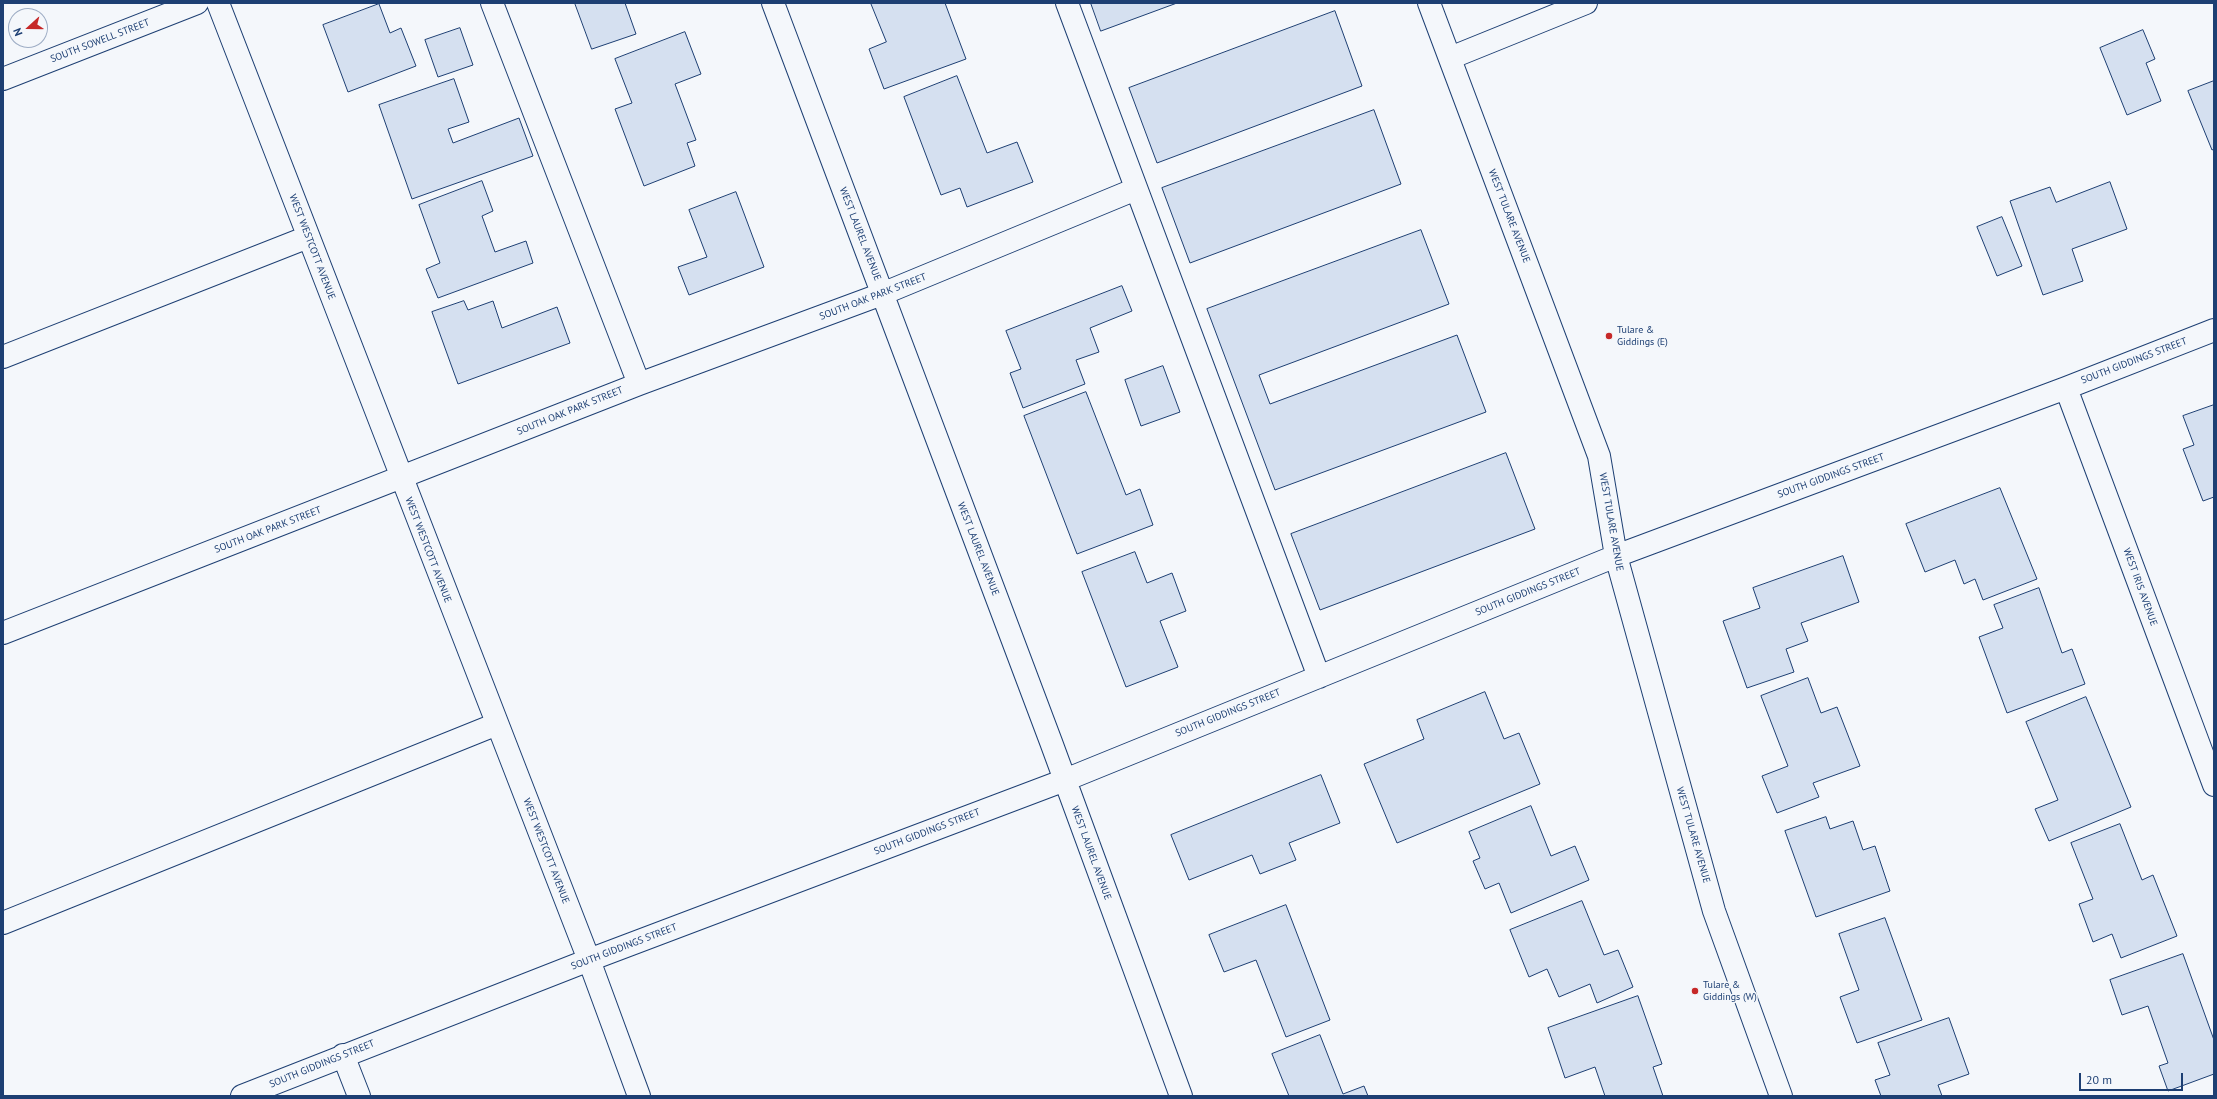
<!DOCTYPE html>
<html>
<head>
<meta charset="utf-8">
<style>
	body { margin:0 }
	#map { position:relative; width:2217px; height:1099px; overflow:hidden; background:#f4f7fb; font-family:"PT Sans",sans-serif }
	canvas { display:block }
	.frame { position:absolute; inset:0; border:4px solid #1d3f73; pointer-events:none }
	.north { position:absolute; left:8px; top:8px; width:40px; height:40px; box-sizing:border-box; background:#f4f7fb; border:1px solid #9eadc5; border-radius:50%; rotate:249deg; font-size:11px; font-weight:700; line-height:16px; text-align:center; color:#1d3f73 }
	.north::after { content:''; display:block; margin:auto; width:14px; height:18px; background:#c62828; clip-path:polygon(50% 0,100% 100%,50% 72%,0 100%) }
	.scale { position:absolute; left:2079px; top:1073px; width:104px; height:18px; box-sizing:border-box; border:2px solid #1d3f73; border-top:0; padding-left:5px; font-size:12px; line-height:14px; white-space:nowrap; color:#1d3f73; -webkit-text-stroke:3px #f4f7fb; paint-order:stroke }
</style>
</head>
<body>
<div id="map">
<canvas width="2217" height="1099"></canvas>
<div class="frame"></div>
<div class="north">N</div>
<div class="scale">20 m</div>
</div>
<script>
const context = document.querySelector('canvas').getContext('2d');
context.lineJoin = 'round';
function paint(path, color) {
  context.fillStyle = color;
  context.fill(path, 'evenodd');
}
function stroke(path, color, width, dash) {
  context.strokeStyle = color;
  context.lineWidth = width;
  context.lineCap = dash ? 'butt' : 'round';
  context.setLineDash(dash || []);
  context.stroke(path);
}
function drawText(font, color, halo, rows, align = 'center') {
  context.font = font + ' "PT Sans",sans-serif';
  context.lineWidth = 3;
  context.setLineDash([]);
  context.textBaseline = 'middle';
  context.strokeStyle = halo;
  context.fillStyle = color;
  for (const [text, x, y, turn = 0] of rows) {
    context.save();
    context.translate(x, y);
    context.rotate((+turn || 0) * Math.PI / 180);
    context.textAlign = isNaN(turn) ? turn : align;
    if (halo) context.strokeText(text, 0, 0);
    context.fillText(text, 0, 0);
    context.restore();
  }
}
const building = new Path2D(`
	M575,3H625L636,34L592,49Z
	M871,3H945L966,59L884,89L869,49L886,42Z
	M1091,3H1177L1101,31Z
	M379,4L390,33L401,28L416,66L348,92L323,25Z
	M1335,11L1362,86L1157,163L1129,88Z
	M460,28L473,65L438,77L425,40Z
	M2143,30L2155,59L2146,63L2161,101L2127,115L2100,48Z
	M685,32L701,74L675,84L696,140L687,143L695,166L644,186L615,109L632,103L615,59Z
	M957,76L987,153L1017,142L1033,182L967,207L960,188L941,195L904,97Z
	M454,79L469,122L448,129L453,143L519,118L533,156L412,199L379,105Z
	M2214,81V149L2212,150L2188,91Z
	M1374,110L1401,184L1190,263L1162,188Z
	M482,181L493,211L482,216L495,252L526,241L533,263L438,298L426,269L440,263L419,205Z
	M2110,182L2127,229L2072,249L2083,281L2043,295L2010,201L2050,187L2056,202Z
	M736,192L764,267L689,295L678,267L707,257L689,210Z
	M2002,217L2022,266L1997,276L1977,227Z
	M1421,230L1449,304L1259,375L1270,404L1457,335L1486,412L1275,490L1207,309Z
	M1122,286L1132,311L1090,328L1099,352L1076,360L1085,384L1023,408L1010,373L1021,369L1006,331Z
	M464,301L468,310L493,301L502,328L557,307L570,343L458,384L432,312Z
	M1163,366L1180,412L1141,426L1125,380Z
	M1086,392L1126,495L1140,489L1153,525L1077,554L1024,416Z
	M2214,405V497L2203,501L2183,449L2194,445L2183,416Z
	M1506,453L1535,529L1320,610L1291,534Z
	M2000,488L2037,579L1983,600L1975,579L1964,584L1955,560L1925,572L1906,524Z
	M1135,552L1147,583L1172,573L1186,611L1160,621L1178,667L1126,687L1082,572Z
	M1843,556L1859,602L1801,623L1808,641L1786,649L1794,672L1747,688L1723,621L1760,608L1753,588Z
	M2039,588L2062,653L2072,649L2085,684L2007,713L1979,637L2003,628L1994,605Z
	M1808,678L1821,713L1837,707L1860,766L1813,783L1819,797L1777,813L1762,776L1788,766L1761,696Z
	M1485,692L1504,739L1519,733L1540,784L1397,843L1364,764L1424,739L1417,720Z
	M2086,697L2131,807L2049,841L2035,809L2058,800L2026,722Z
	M1321,775L1340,823L1289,843L1296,860L1260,874L1252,855L1189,880L1171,835Z
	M1531,806L1551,856L1575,846L1589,880L1511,913L1499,883L1485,889L1473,861L1480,858L1469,832Z
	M1826,817L1830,829L1853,821L1863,850L1875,846L1890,891L1816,917L1785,831Z
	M2120,824L2142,880L2153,875L2177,936L2121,958L2112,934L2093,942L2079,904L2093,899L2071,843Z
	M1582,901L1604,955L1618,950L1633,987L1597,1003L1590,984L1559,997L1547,969L1529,977L1510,930Z
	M1286,905L1330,1020L1286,1037L1256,960L1224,972L1209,935Z
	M1885,918L1922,1020L1857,1043L1840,997L1859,990L1839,934Z
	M2183,954L2214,1040V1074L2168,1091L2159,1066L2168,1063L2148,1006L2122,1015L2110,980Z
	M1638,996L1662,1064L1653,1067L1663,1096H1605L1595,1067L1565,1078L1548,1028Z
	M1949,1018L1969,1074L1938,1085L1942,1096H1881L1875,1080L1890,1075L1878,1043Z
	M1320,1035L1343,1094L1364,1086L1368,1096H1289L1272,1054Z`);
const minor = new Path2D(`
	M218,3L589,960L639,1096
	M492,3L639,384
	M773,3L1051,742L1181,1096
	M1067,3L1319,677
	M1429,3L1599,456L1616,556L1714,911L1781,1096
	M1450,58L1586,3
	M3,79L197,3
	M3,357L308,237
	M2066,388L2214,785
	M3,633L639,384L882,294L1136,189
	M3,923L497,724
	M343,1055L359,1096
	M242,1096L589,960L1065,780L1616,556L2066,388L2214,330`);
const markers = [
	[1609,336,4,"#c62828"],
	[1695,991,4,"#c62828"]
];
const streetNames = [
	["SOUTH SOWELL STREET",100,41,-21],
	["WEST TULARE AVENUE",1509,216,69],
	["WEST LAUREL AVENUE",860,234,69],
	["WEST WESTCOTT AVENUE",312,247,69],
	["SOUTH OAK PARK STREET",873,297,-21],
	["SOUTH GIDDINGS STREET",2134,361,-21],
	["SOUTH OAK PARK STREET",570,411,-22],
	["SOUTH GIDDINGS STREET",1831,476,-20],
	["WEST TULARE AVENUE",1611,522,80],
	["SOUTH OAK PARK STREET",268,530,-21],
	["WEST LAUREL AVENUE",978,549,69],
	["WEST WESTCOTT AVENUE",428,550,69],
	["WEST IRIS AVENUE",2140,587,70],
	["SOUTH GIDDINGS STREET",1528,592,-22],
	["SOUTH GIDDINGS STREET",1228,713,-22],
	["SOUTH GIDDINGS STREET",927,832,-21],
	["WEST TULARE AVENUE",1693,835,74],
	["WEST WESTCOTT AVENUE",546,851,69],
	["WEST LAUREL AVENUE",1091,853,70],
	["SOUTH GIDDINGS STREET",624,947,-21],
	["SOUTH GIDDINGS STREET",322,1064,-22]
];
const poiNames = [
	["Tulare &",1617,330],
	["Giddings (E)",1617,342],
	["Tulare &",1703,985],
	["Giddings (W)",1703,997]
];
paint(building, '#d5e0f0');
stroke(building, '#1d3f73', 1);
stroke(minor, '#1d3f73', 24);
stroke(minor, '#f4f7fb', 22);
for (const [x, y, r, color] of markers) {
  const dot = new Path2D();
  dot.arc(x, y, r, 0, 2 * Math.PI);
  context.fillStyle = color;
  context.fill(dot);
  stroke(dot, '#f4f7fb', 1.5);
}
drawText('10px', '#1d3f73', '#f4f7fb', streetNames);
drawText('10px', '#1d3f73', '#f4f7fb', poiNames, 'left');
</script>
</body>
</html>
